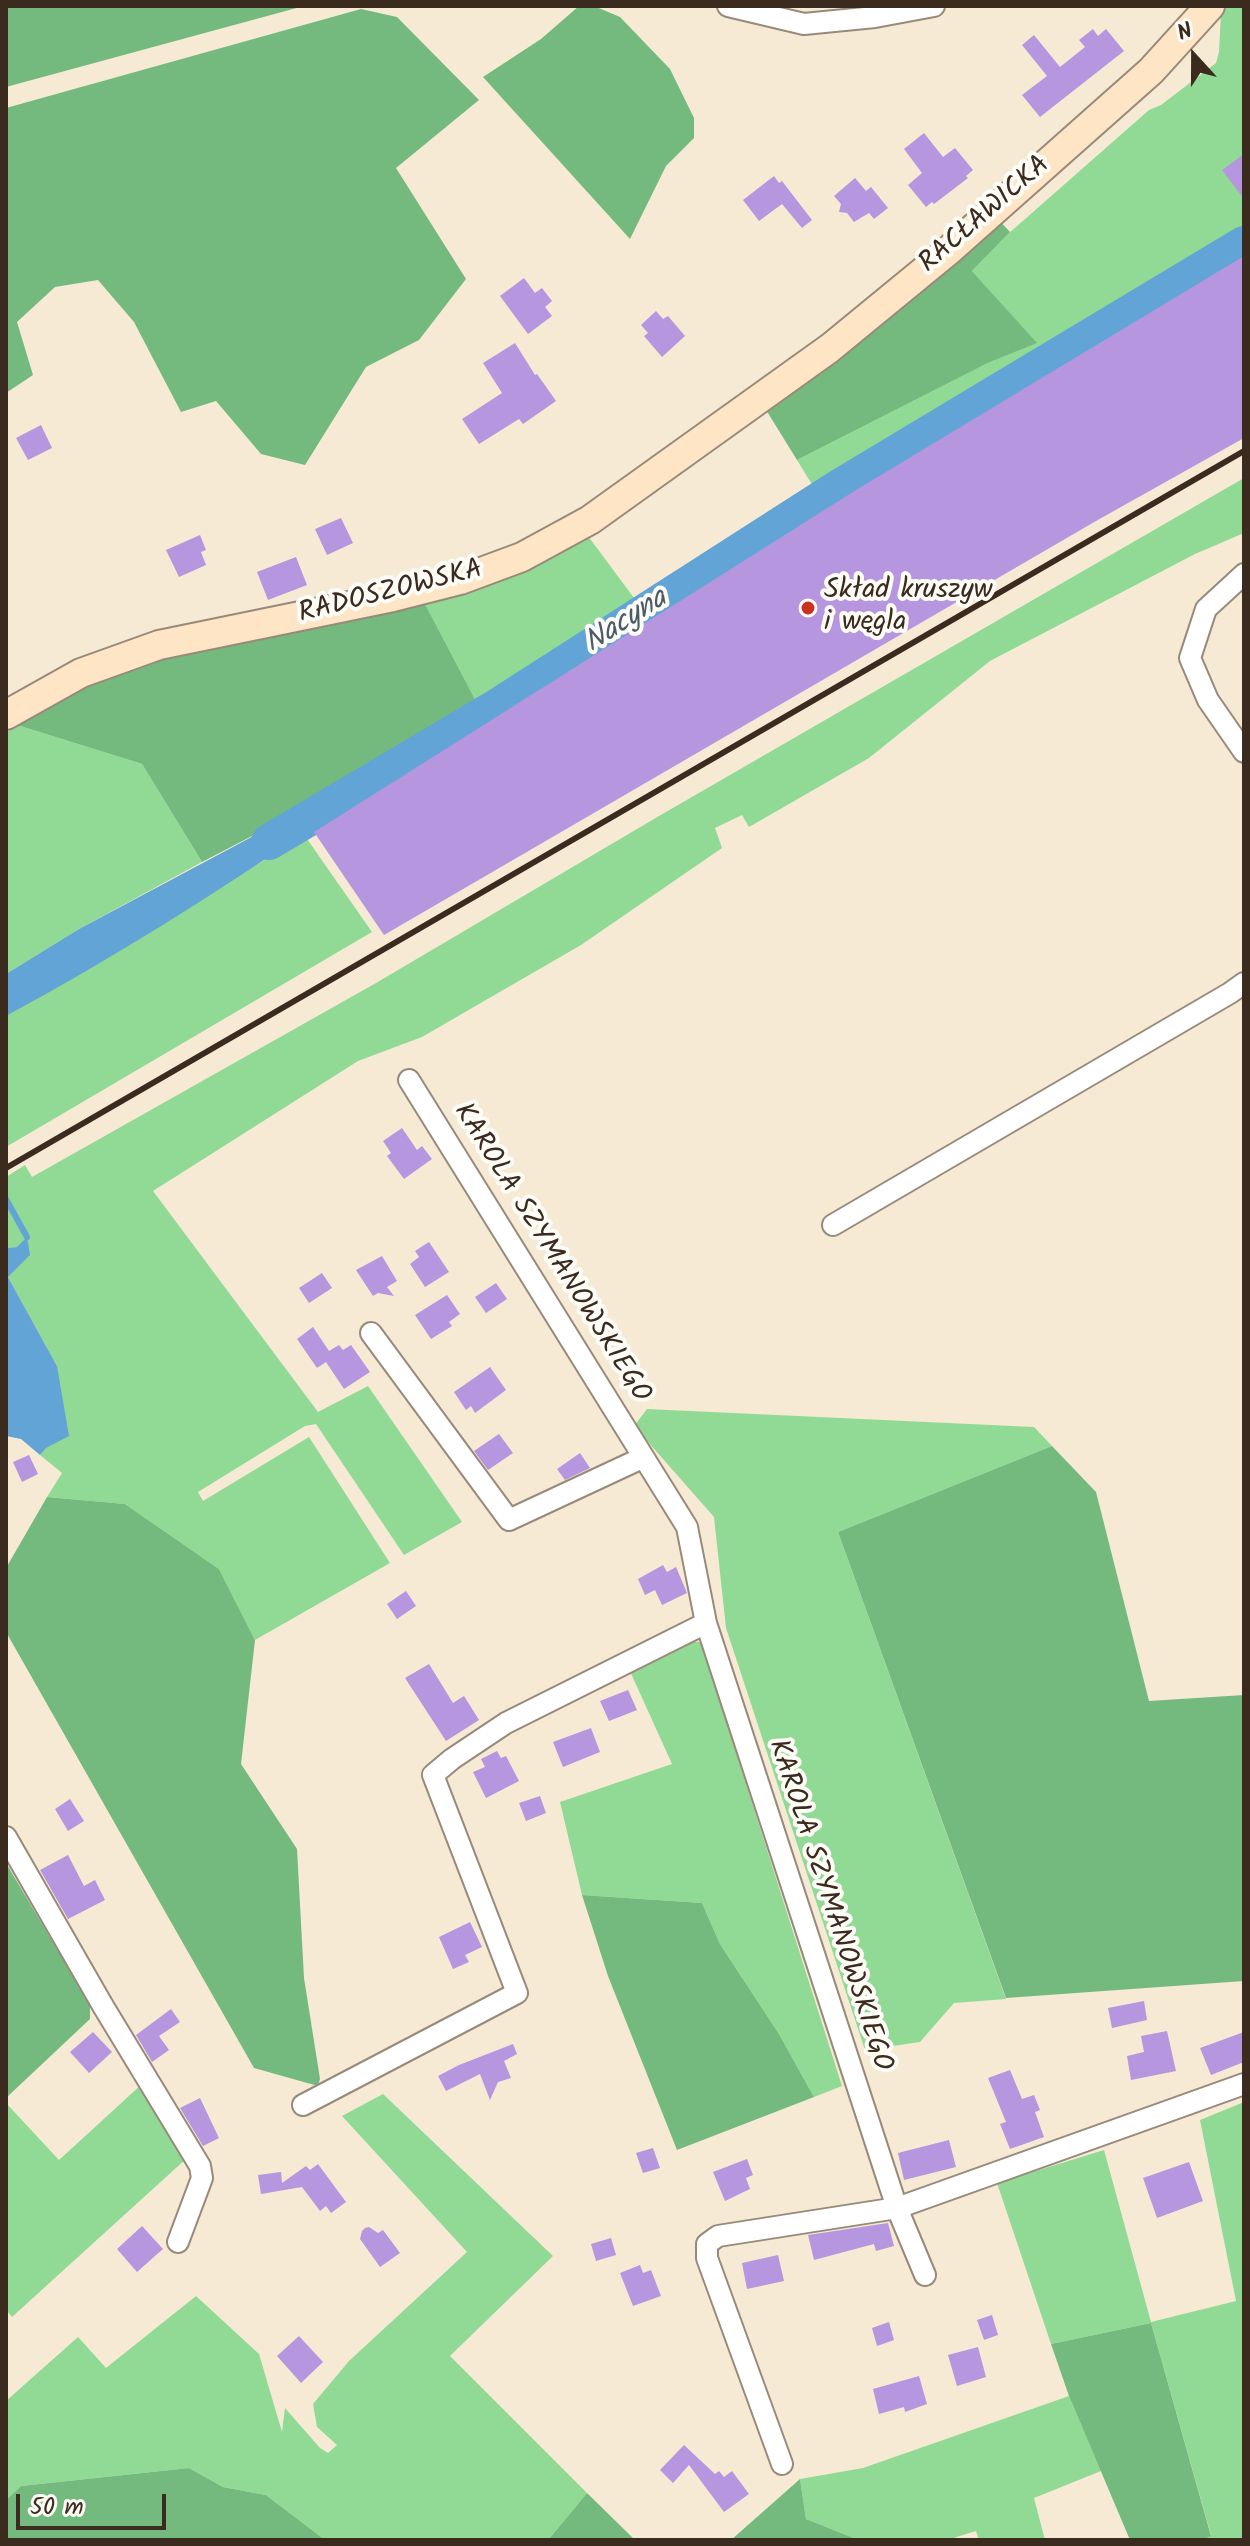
<!DOCTYPE html>
<html>
<head>
<meta charset="utf-8">
<style>
	body { margin:0 }
	#map { position:relative; width:1250px; height:2546px; overflow:hidden; background:#f6ead5; font-family:Kalam,sans-serif }
	canvas { display:block }
	.frame { position:absolute; inset:0; border:8px solid #3b2a1e; pointer-events:none }
	.north { position:absolute; left:1154px; top:16px; width:80px; height:80px; -webkit-text-stroke:6px #fdfcf7; paint-order:stroke; rotate:339deg; font-size:22px; font-weight:700; line-height:32px; text-align:center; color:#3b2a1e }
	.north::after { content:''; display:block; margin:auto; width:28px; height:36px; background:#3b2a1e; clip-path:polygon(50% 0,100% 100%,50% 72%,0 100%) }
	.scale { position:absolute; left:16px; top:2494px; width:150px; height:36px; box-sizing:border-box; border:4px solid #3b2a1e; border-top:0; padding-left:10px; font-size:24px; line-height:28px; white-space:nowrap; color:#3b2a1e; -webkit-text-stroke:6px #fdfcf7; paint-order:stroke }
</style>
</head>
<body>
<div id="map">
<canvas width="1250" height="2546"></canvas>
<div class="frame"></div>
<div class="north">N</div>
<div class="scale">50 m</div>
</div>
<script>
const context = document.querySelector('canvas').getContext('2d');
context.lineJoin = 'round';
function paint(path, color) {
  context.fillStyle = color;
  context.fill(path, 'evenodd');
}
function stroke(path, color, width, dash) {
  context.strokeStyle = color;
  context.lineWidth = width;
  context.lineCap = dash ? 'butt' : 'round';
  context.setLineDash(dash || []);
  context.stroke(path);
}
function drawText(font, color, halo, rows, align = 'center') {
  context.font = font + ' Kalam,sans-serif';
  context.lineWidth = 8;
  context.setLineDash([]);
  context.textBaseline = 'middle';
  context.strokeStyle = halo;
  context.fillStyle = color;
  for (const [text, x, y, turn = 0] of rows) {
    context.save();
    context.translate(x, y);
    context.rotate((+turn || 0) * Math.PI / 180);
    context.textAlign = isNaN(turn) ? turn : align;
    if (halo) context.strokeText(text, 0, 0);
    context.fillText(text, 0, 0);
    context.restore();
  }
}
const green = new Path2D(`
	M1228,6H1244V234L1057,340L816,491L797,460L988,363L1036,343L972,271L1008,234L1149,110L1161,105L1216,63L1219,52L1221,12Z
	M1244,478V533L1195,554L990,661L869,758L749,827L742,815L715,828L722,848L581,945L422,1037L358,1061L153,1191L318,1412L368,1386L462,1522L404,1555L316,1424L305,1426L198,1492L203,1501L309,1437L390,1563L255,1640L219,1569L125,1504L47,1497L62,1473L40,1455L45,1448L57,1366L8,1277L17,1247L6,1248V1177L25,1165L32,1177L376,983L659,816Z
	M588,536L640,606L477,703L424,602C484,586 534,567 588,536Z
	M17,725L142,764L202,862L79,929L6,974V733Z
	M305,836L372,932L6,1147V1014Z
	M647,1409L1034,1427L1052,1446L838,1532L1006,1999L954,2003L920,2042L865,2050L726,1628L714,1517L634,1426Z
	M684,1641L701,1642L842,2086L814,2097L779,2034L720,1944L702,1903L582,1895L560,1802L672,1764L629,1669Z
	M142,2084L187,2158L12,2317L6,2310V2103L59,2160Z
	M383,2094L553,2256L450,2356L587,2493L548,2540H325L266,2495L223,2487L189,2468L21,2486L6,2500V2401L78,2337L106,2368L196,2296L259,2354L282,2432L285,2408L320,2448L328,2453L337,2445L317,2427L313,2404L349,2361L467,2252L342,2116Z
	M1244,2102V2540H1201L1211,2535L1151,2323L1051,2344L997,2183L1104,2150L1151,2322L1236,2301L1200,2120Z
	M1069,2396L1101,2471L1034,2498L1045,2540H979L976,2531L947,2540H859L806,2519L800,2479L863,2468Z`);
const forest = new Path2D(`
	M6,6H304L6,87Z
	M579,6H594L620,17L670,69L694,118V138L666,166L630,239L483,77L541,39Z
	M361,9L397,17L479,100L396,168L466,279L419,340L366,367L305,465L261,454L216,401L181,412L134,322L98,280L55,287L17,322L33,375L6,393V108Z
	M995,216L1010,232L972,271L1037,343L988,363L797,460L763,405Z
	M424,602L477,703L306,808L202,862L142,764L17,725L58,694L112,672L269,632Z
	M1052,1446L1096,1492L1149,1701L1244,1695V1981L1006,1998L838,1532Z
	M47,1497L125,1504L219,1569L255,1640L241,1764L297,1849L304,1978L320,2079L318,2086L254,2068L6,1632V1568Z
	M6,1863L90,2005V2019L6,2098Z
	M582,1895L702,1903L720,1944L779,2034L814,2097L677,2150L608,1976Z
	M1151,2323L1211,2536L1201,2540H1130L1069,2396L1051,2344Z
	M189,2468L223,2487L266,2495L325,2540H6V2500L21,2486Z
	M800,2479L806,2519L859,2540H731Z
	M587,2493L635,2540H548Z`);
const water = new Path2D(`
	M306,808L316,825C215,894 113,958 6,1016V974L79,929Z
	M27,1237L30,1255L8,1277L57,1366L69,1436L46,1448L40,1455L21,1439L6,1436V1248L17,1247Z`);
const stream = new Path2D(`
	M6,1199L27,1237`);
const river = new Path2D(`
	M269,842L498,706L841,486L1244,244`);
const building = new Path2D(`
	M1093,29L1098,36L1106,29L1124,51L1040,117L1022,95L1047,76L1022,45L1034,35L1060,67L1085,47L1079,40Z
	M924,133L943,157L955,148L973,170L966,176L968,178L934,204L932,202L926,207L908,185L922,173L904,149Z
	M1244,154V199L1222,170Z
	M774,176L779,183L782,181L812,220L802,228L782,204L759,221L743,200Z
	M855,178L866,191L871,187L888,208L874,219L869,213L854,222L847,213L839,212L841,204L834,196Z
	M1244,256V438L1096,521L384,935L314,832L856,490Z
	M524,278L535,293L542,288L552,301L545,307L552,316L528,334L500,296Z
	M656,311L663,319L668,316L685,336L662,357L644,336L648,333L641,325Z
	M515,343L535,375L537,374L556,401L523,424L519,419L479,444L462,419L502,393L483,363Z
	M41,425L52,448L28,460L16,438Z
	M341,518L353,543L327,555L315,529Z
	M200,535L206,550L201,552L206,565L179,577L166,550Z
	M296,557L307,585L268,600L257,572Z
	M402,1128L417,1150L422,1146L432,1159L404,1179L387,1156L391,1153L383,1141Z
	M429,1242L449,1272L425,1287L410,1264L419,1257L415,1251Z
	M382,1256L397,1281L387,1287L394,1296L378,1293L373,1296L356,1270Z
	M322,1273L332,1288L309,1303L299,1288Z
	M496,1283L507,1299L486,1313L475,1297Z
	M447,1295L460,1314L449,1322L452,1326L431,1339L415,1315Z
	M313,1327L329,1351L339,1345L343,1350L351,1345L370,1372L344,1389L326,1362L317,1368L297,1339Z
	M490,1367L506,1390L475,1413L471,1406L466,1410L454,1392Z
	M499,1434L513,1453L488,1470L474,1451Z
	M580,1453L590,1468L565,1480L557,1469Z
	M29,1455L38,1474L22,1482L13,1462Z
	M663,1565L667,1572L676,1567L687,1593L662,1605L655,1590L645,1595L638,1579Z
	M406,1591L416,1606L397,1619L387,1604Z
	M429,1664L453,1703L464,1696L479,1720L446,1741L405,1678Z
	M628,1690L637,1710L609,1721L600,1701Z
	M591,1728L600,1752L563,1767L553,1742Z
	M497,1751L501,1758L506,1756L519,1781L486,1798L473,1772L485,1767L481,1759Z
	M540,1796L546,1813L526,1821L519,1803Z
	M70,1799L84,1821L68,1831L55,1809Z
	M68,1855L84,1886L95,1880L105,1900L68,1919L40,1870Z
	M470,1922L482,1947L465,1955L469,1962L453,1969L439,1937Z
	M1144,2001L1147,2020L1112,2028L1108,2008Z
	M171,2009L180,2022L159,2036L169,2050L152,2062L136,2035Z
	M1167,2031L1176,2071L1131,2080L1127,2056L1144,2052L1141,2036Z
	M93,2032L112,2052L89,2073L70,2052Z
	M1244,2032V2062L1211,2075L1200,2048Z
	M513,2044L517,2054L504,2061L511,2078L498,2082L490,2100L480,2074L446,2091L438,2076L459,2065Z
	M1010,2070L1022,2099L1034,2095L1040,2110L1035,2112L1044,2137L1010,2149L1000,2124L1006,2122L988,2078Z
	M200,2098L219,2138L203,2146L180,2108Z
	M949,2140L956,2167L904,2180L898,2153Z
	M653,2148L660,2168L643,2173L636,2153Z
	M747,2159L753,2175L746,2178L750,2189L725,2201L713,2172Z
	M1189,2162L1203,2201L1157,2218L1143,2178Z
	M318,2164L346,2202L331,2213L326,2206L320,2211L302,2187L261,2194L258,2175L281,2172L282,2183L306,2166L310,2170Z
	M888,2223L894,2246L876,2251L874,2244L814,2260L808,2235Z
	M142,2226L163,2249L137,2272L117,2249Z
	M369,2227L378,2233L383,2230L400,2253L380,2267L360,2239L362,2231L365,2228Z
	M611,2238L616,2255L596,2261L591,2244Z
	M778,2255L784,2281L747,2289L742,2263Z
	M640,2265L643,2273L651,2270L661,2296L633,2306L620,2273Z
	M992,2315L998,2335L984,2340L977,2320Z
	M889,2322L894,2340L877,2346L872,2328Z
	M299,2336L323,2362L301,2383L277,2356Z
	M978,2347L986,2377L957,2386L948,2355Z
	M919,2376L927,2404L905,2412L904,2407L879,2414L873,2389Z
	M684,2445L715,2474L719,2471L724,2477L732,2471L749,2494L724,2512L689,2465L673,2483L660,2470Z`);
const street = new Path2D(`
	M728,6L804,24L875,17L934,6
	M1244,574L1206,609L1190,658L1208,700L1244,752
	M409,1080L687,1527L706,1623L897,2208L925,2275
	M833,1225L1230,993L1244,983
	M371,1333L509,1520L642,1458
	M6,1837L103,2006L200,2166L202,2178L178,2242
	M303,2105L517,1993L433,1775L452,1759L506,1723L706,1623
	M782,2464L707,2258V2244L718,2236L897,2208L1244,2084`);
const secondary = new Path2D(`
	M6,715L81,673L159,645L393,597L460,580L522,557L590,520L830,348L947,252L1151,71L1210,6`);
const rail = new Path2D(`
	M6,1168L1244,451`);
const markers = [
	[808,608,8,"#c8321e"]
];
const streetNames = [
	["RACŁAWICKA",986,216,-41],
	["RADOSZOWSKA",391,594,-14],
	["KAROLA SZYMANOWSKIEGO",550,1254,58],
	["KAROLA SZYMANOWSKIEGO",828,1906,72]
];
const poiNames = [
	["Skład kruszyw",824,592],
	["i węgla",824,624]
];
const waterNames = [
	["Nacyna",627,623,-33]
];
paint(green, '#91da95');
paint(forest, '#74ba7e');
paint(water, '#62a4d6');
stroke(stream, '#62a4d6', 6);
stroke(river, '#62a4d6', 36);
paint(building, '#b596df');
stroke(street, '#988a7a', 24);
stroke(secondary, '#988a7a', 32);
stroke(street, '#fff', 20);
stroke(secondary, '#fde5c5', 28);
stroke(rail, '#3b2a1e', 6);
for (const [x, y, r, color] of markers) {
  const dot = new Path2D();
  dot.arc(x, y, r, 0, 2 * Math.PI);
  context.fillStyle = color;
  context.fill(dot);
  stroke(dot, '#fdfcf7', 3);
}
drawText('28px', '#3b2a1e', '#fdfcf7', streetNames);
drawText('28px', '#3b2a1e', '#fdfcf7', poiNames, 'left');
drawText('italic 30px', '#4b5b68', '#fdfcf7', waterNames);
</script>
</body>
</html>
